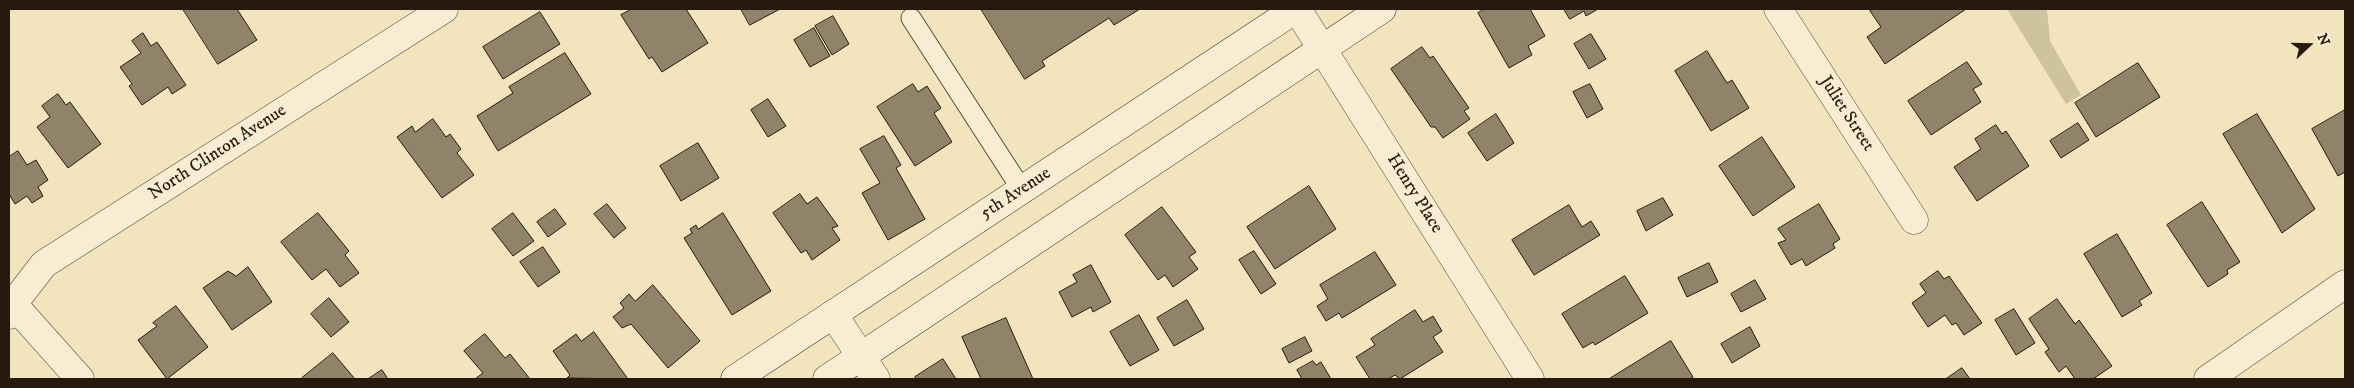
<!DOCTYPE html>
<html>
<head>
<meta charset="utf-8">
<style>
	body { margin:0 }
	#map { position:relative; width:2354px; height:388px; overflow:hidden; background:#f2e4bc; font-family:"IM FELL DW Pica",serif }
	canvas { display:block }
	.frame { position:absolute; inset:0; border:10px solid #261a0f; pointer-events:none }
	.north { position:absolute; left:2284px; top:20px; width:50px; height:50px; -webkit-text-stroke:4px #f7edd3; paint-order:stroke; rotate:69deg; font-size:14px; font-weight:700; line-height:20px; text-align:center; color:#261a0f }
	.north::after { content:''; display:block; margin:auto; width:18px; height:22px; background:#261a0f; clip-path:polygon(50% 0,100% 100%,50% 72%,0 100%) }
</style>
</head>
<body>
<div id="map">
<canvas width="2354" height="388"></canvas>
<div class="frame"></div>
<div class="north">N</div>
</div>
<script>
const context = document.querySelector('canvas').getContext('2d');
context.lineJoin = 'round';
function paint(path, color) {
  context.fillStyle = color;
  context.fill(path, 'evenodd');
}
function stroke(path, color, width, dash) {
  context.strokeStyle = color;
  context.lineWidth = width;
  context.lineCap = dash ? 'butt' : 'round';
  context.setLineDash(dash || []);
  context.stroke(path);
}
function drawText(font, color, halo, rows, align = 'center') {
  context.font = font + ' "IM FELL DW Pica",serif';
  context.lineWidth = 4;
  context.setLineDash([]);
  context.textBaseline = 'middle';
  context.strokeStyle = halo;
  context.fillStyle = color;
  for (const [text, x, y, turn = 0] of rows) {
    context.save();
    context.translate(x, y);
    context.rotate((+turn || 0) * Math.PI / 180);
    context.textAlign = isNaN(turn) ? turn : align;
    if (halo) context.strokeText(text, 0, 0);
    context.fillText(text, 0, 0);
    context.restore();
  }
}
const green = new Path2D(`
	M2007,9H2047L2050,41L2081,95L2066,104Z`);
const building = new Path2D(`
	M183,9H237L257,40L218,64Z
	M632,9H686L708,43L662,72L652,57L649,59L621,15Z
	M741,9H780L750,25Z
	M981,9H1140L1114,25L1109,18L1042,61L1045,66L1025,79Z
	M1485,9H1530L1545,36L1528,46L1532,55L1509,68L1478,13Z
	M1564,9H1598L1586,16L1584,11L1570,19Z
	M1873,9H1966L1885,64L1867,37L1881,27L1870,11Z
	M540,12L560,44L503,79L483,47Z
	M833,16L849,44L832,55L815,26Z
	M814,28L830,56L810,67L794,40Z
	M143,33L151,46L157,42L186,85L172,94L168,87L142,105L129,86L132,84L120,67L141,53L132,41Z
	M1591,34L1606,59L1589,69L1574,44Z
	M1422,47L1430,58L1433,56L1469,108L1464,111L1470,119L1443,138L1435,127H1431L1391,69Z
	M1707,51L1727,83L1732,80L1749,108L1711,131L1675,71Z
	M565,53L591,94L498,151L477,116L513,93L509,87Z
	M1967,62L1982,84L1973,89L1981,102L1931,135L1908,101Z
	M2138,63L2160,97L2096,137L2075,103Z
	M913,84L918,92L927,86L941,108L934,113L952,142L915,166L877,107Z
	M1590,84L1603,109L1587,118L1573,92Z
	M58,94L66,105L70,102L101,144L68,168L37,127L50,117L42,106Z
	M768,99L786,126L768,137L751,110Z
	M2345,110V172L2338,176L2312,129Z
	M1496,114L1514,143L1487,161L1468,133Z
	M2257,114L2315,209L2282,233L2223,134Z
	M433,119L446,137L450,134L461,149L457,153L474,175L442,198L397,137L412,126L415,132Z
	M2078,123L2089,140L2061,158L2050,141Z
	M1996,125L2002,134L2006,131L2029,166L1977,201L1954,167L1981,149L1975,139Z
	M884,136L901,165L896,168L925,219L888,240L862,193L880,183L860,149Z
	M1762,137L1795,187L1753,216L1719,166Z
	M698,143L719,178L681,201L660,166Z
	M18,151L27,165L36,160L48,180L38,187L43,196L32,203L27,196L15,204L9,194V157Z
	M1309,186L1336,229L1275,269L1247,227Z
	M800,194L807,204L817,197L838,226L832,228L840,240L812,260L806,250L801,253L773,213Z
	M1663,198L1673,215L1646,231L1637,211Z
	M2202,202L2240,262L2227,270L2228,274L2208,287L2167,225Z
	M607,204L626,228L614,238L594,214Z
	M1819,204L1840,239L1833,244L1835,248L1806,266L1802,259L1791,265L1778,243L1786,240L1778,229Z
	M1569,205L1582,227L1591,221L1600,235L1534,275L1512,240Z
	M1162,207L1196,252L1189,257L1198,269L1173,287L1165,275L1158,280L1125,235Z
	M555,209L566,224L548,237L537,222Z
	M318,213L349,251L345,255L359,273L340,287L326,269L312,280L281,242Z
	M513,213L534,241L513,256L492,229Z
	M723,213L771,291L732,315L684,238L692,233L690,229L696,225L698,229Z
	M2117,234L2152,293L2139,301L2142,305L2122,317L2084,254Z
	M543,247L560,272L538,287L520,262Z
	M1254,251L1276,284L1261,294L1239,260Z
	M1375,252L1396,285L1342,318L1339,313L1326,321L1317,306L1328,299L1320,285Z
	M1709,263L1718,282L1687,297L1678,278Z
	M1091,265L1111,302L1093,312L1091,307L1072,317L1059,292L1077,282L1073,275Z
	M248,267L272,302L232,330L203,288L228,271L236,276Z
	M1938,271L1944,279L1949,276L1982,323L1964,335L1956,323L1952,325L1945,315L1928,327L1912,303L1926,293L1920,284Z
	M1625,276L1648,313L1595,345L1593,342L1583,348L1562,314Z
	M1755,280L1766,299L1741,312L1731,294Z
	M653,285L700,341L668,368L631,324L622,328L613,317L624,308L620,303L629,294L635,301Z
	M329,298L349,322L331,337L311,314Z
	M2057,299L2075,324L2079,320L2112,366L2093,379H2075L2066,366L2059,372L2045,352L2049,349L2029,319Z
	M1187,300L1204,329L1174,346L1157,318Z
	M176,306L208,347L167,379L138,340L157,326L153,323Z
	M2014,309L2035,343L2016,355L1995,320Z
	M1415,310L1423,322L1433,316L1442,331L1433,337L1443,352L1400,379L1395,375L1388,379H1370L1356,357L1375,345L1371,339Z
	M1139,315L1159,350L1130,366L1110,332Z
	M1006,318L1033,379H981L962,337Z
	M1750,327L1760,346L1732,363L1721,344Z
	M594,332L628,379L567,378L570,375L553,351L576,334L581,341Z
	M485,334L505,358L510,354L530,379H475L483,373L464,351Z
	M1305,337L1312,351L1289,363L1282,349Z
	M1671,341L1693,377L1689,379H1609Z
	M333,353L355,379H303L302,378Z
	M943,359L956,379H916L915,377Z
	M1313,361L1316,365L1321,362L1331,379H1302L1297,370Z
	M1962,368L1970,379H1946Z
	M382,370L388,379H368Z`);
const service = new Path2D(`
	M911,18L1022,190`);
const minor = new Path2D(`
	M1297,9L1530,379
	M1778,9L1914,220
	M13,304L80,379
	M833,314L876,379
	M9,315L13,304L44,264L444,9
	M2208,379L2345,284`);
const secondary = new Path2D(`
	M735,379L1296,9
	M827,379L1382,9`);
const streetNames = [
	["Juliet Street",1846,114,57],
	["North Clinton Avenue",218,153,-33],
	["5th Avenue",1016,194,-33],
	["Henry Place",1414,194,58]
];
paint(green, '#cfc29f');
paint(building, '#908369');
stroke(building, '#261a0f', 1);
stroke(service, '#594c3a', 21);
stroke(minor, '#594c3a', 29);
stroke(secondary, '#261a0f', 29);
stroke(service, '#f7edd3', 19);
stroke(minor, '#f7edd3', 28);
stroke(secondary, '#f7edd3', 28);
drawText('18px', '#261a0f', '#f7edd3', streetNames);
</script>
</body>
</html>
